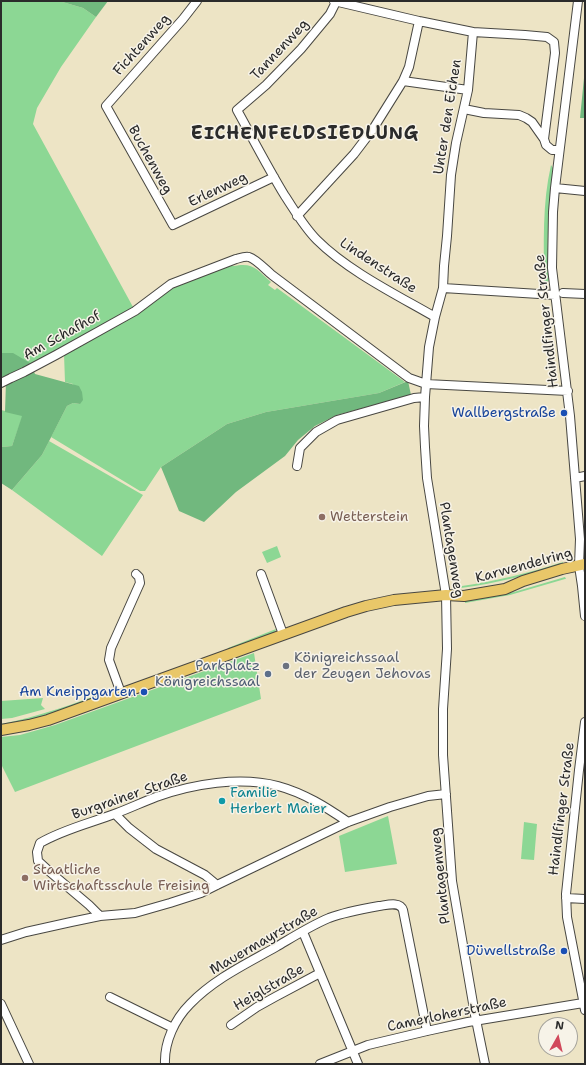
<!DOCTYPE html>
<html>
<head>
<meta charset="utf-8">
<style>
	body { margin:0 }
	#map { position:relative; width:586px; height:1065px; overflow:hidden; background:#ede4c5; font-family:"Shantell Sans",sans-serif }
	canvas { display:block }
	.frame { position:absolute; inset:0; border:2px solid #2b2b2b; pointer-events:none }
	.north { position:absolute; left:538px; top:1017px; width:40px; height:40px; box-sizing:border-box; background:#f7f3e8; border:1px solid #a5a39c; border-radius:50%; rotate:8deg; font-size:11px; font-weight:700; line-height:16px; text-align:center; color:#2b2b2b }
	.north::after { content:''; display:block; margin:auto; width:14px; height:18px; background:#d1495b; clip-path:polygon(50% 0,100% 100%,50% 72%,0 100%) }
</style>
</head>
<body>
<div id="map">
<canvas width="586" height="1065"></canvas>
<div class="frame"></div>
<div class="north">N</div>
</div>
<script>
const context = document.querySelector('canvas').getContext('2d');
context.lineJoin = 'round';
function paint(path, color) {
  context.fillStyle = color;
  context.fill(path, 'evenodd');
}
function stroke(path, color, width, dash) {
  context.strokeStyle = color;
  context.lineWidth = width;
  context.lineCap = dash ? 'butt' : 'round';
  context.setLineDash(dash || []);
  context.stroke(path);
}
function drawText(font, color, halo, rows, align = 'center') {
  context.font = font + ' "Shantell Sans",sans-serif';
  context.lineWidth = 3;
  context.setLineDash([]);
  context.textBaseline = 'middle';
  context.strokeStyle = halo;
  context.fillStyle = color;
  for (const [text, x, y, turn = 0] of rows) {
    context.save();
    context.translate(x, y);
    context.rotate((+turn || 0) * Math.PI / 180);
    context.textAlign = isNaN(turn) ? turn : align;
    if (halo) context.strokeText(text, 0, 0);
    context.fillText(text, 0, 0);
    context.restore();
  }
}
const green = new Path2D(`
	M1,1H59L83,8L96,17L61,67L37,108L33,124L133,307L132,311L31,365L13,354L1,353Z
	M551,165L553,168C550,198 547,228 548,258C548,266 552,280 546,285L544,283C544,243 542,204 551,165Z
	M230,264L233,266C254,262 256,269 271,282L268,285L275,290L277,288L405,382L379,393L266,412L227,424L161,467L145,491H140L51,437L67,406L73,403L80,404L73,384L65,382L64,354L171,288Z
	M1,410L23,415L12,446L1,447Z
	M49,441L143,495L102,556L12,490L42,455Z
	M277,546L281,557L267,563L262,552Z
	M563,562V564C528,575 498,583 461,588L462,586C497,581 529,573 563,562Z
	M565,577L566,579H565L510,595L465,603V601L514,592Z
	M276,629L275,633L227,650L228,648Z
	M254,653L261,699L15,792L2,766L1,737L20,735L55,725Z
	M112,690L111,692C74,706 40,720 1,726V724C39,717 75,703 112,690Z
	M43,698L41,705L45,709L12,718L1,719V701Z
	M388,816L397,864L345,872L339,836Z
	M524,822L537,824L534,860L521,859Z`);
const forest = new Path2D(`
	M59,1H94L97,2V1H108L96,17L83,8Z
	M585,34V118H580L584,78Z
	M1,353H13L30,363L35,374L79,386L82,392L83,400L80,404L73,403L67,406L42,455L12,490L1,483V447L12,446L22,416L5,412L6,382L1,379Z
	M408,381L411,395L337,415L315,426L298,440L285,456L236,492L204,522L179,511L161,467L227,424L266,412L379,393Z`);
const minor = new Path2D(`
	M197,1L183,19L106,106L173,225L274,177
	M334,1L419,21L473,32
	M578,1L555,188L553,212L552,268L570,416L580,539L579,566L582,586L585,616
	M336,2L330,14L301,49L266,85L237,110C253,139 268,168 285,196C295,211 304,227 317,240C348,271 397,295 435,317
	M403,81L468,90
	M464,109L484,113L519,115L526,118L532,122L544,139L546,145L552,150H559
	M555,188L585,191
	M297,216L354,154L373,129L403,81L409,67L419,21
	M443,288L555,295
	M563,293L585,294
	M1,383L11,378L24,372L56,355L135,311L171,284L236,259C240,258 245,256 249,257C256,259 266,270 272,275L409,378L426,384L568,391
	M297,466L300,448L316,432L337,420L414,398L425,397
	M575,478L585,476
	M261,574L283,634
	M121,693L109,660L111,648L140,583L139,577L136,574
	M585,722L579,770L566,894L567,917L585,1010
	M115,814L129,828L156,849L205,875L217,885
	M566,898L585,899
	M100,916L89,905L50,872L38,861L37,852L40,843C64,829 91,823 117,813C130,808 143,802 156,797C193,784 240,776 278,786C304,793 326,807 348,822
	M303,932L358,1064
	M1,940L26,932L71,922L100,916L135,913L170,903L201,893L217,885L348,822L390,807L428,796L446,794
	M110,997L173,1028
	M1,1004L29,1064
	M231,1025L257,1007L275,997L320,973
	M165,1064C164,1042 175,1019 190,1004C214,979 246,964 276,947C293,937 310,926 329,918C345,912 362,909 379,906C387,905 400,901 403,910L427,1031
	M320,1064L368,1045L427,1031L468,1022L583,1003
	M485,1064L475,1015L452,881L443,755V709L447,649L446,595L427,478L425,447L424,426L425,397L429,347L435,317L443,288L444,266L447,236L451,175L456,143L468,90L473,32L525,35L547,37L554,42L555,53L544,139`);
const major = new Path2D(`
	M1,730L29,725L48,720L346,612L366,606L394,600L446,595L464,596L505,589L523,581L562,569L585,564`);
const markers = [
	[564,413,4,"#1a4fb4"],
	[322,517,4,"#8d6e63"],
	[286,666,4,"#6b7280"],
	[268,674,4,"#5c6f8a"],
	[144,692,4,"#1a4fb4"],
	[222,801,4,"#0f9aa8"],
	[25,878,4,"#8d6e63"],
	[564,951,4,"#1a4fb4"]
];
const streetNames = [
	["Fichtenweg",142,45,-48],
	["Tannenweg",280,50,-47],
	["Unter den Eichen",448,117,-81],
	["Buchenweg",150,160,61],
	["Erlenweg",218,190,-25],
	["Lindenstraße",378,266,33],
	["Haindlfinger Straße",547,321,-96],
	["Am Schafhof",62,336,-29],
	["Plantagenweg",451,550,81],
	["Karwendelring",524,566,-15],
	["Burgrainer Straße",130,796,-19],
	["Haindlfinger Straße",562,809,-83],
	["Plantagenweg",441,876,-96],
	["Mauermayrstraße",264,941,-30],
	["Heiglstraße",269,988,-30],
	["Camerloherstraße",447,1015,-12]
];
const transitNames = [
	["Wallbergstraße",556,413],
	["Am Kneippgarten",136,692],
	["Düwellstraße",556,951]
];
const educationNames = [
	["Wetterstein",330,517],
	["Staatliche",33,870],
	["Wirtschaftsschule Freising",33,886]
];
const worshipNames = [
	["Königreichssaal",294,658],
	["der Zeugen Jehovas",294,674]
];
const serviceNames = [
	["Parkplatz",260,666],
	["Königreichssaal",260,682]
];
const cultureNames = [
	["Familie",230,793],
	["Herbert Maier",230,809]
];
const districtNames = [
	["EICHENFELDSIEDLUNG",305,134]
];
paint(green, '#8cd794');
paint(forest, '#71b87e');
stroke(minor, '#484742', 10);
stroke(major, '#484742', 12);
stroke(minor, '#fff', 8);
stroke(major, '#e9c769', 10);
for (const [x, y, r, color] of markers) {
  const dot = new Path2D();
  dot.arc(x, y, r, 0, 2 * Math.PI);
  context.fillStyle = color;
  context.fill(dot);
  stroke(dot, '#f7f3e8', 1.5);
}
drawText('14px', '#2b2b2b', '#f7f3e8', streetNames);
drawText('14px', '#164399', '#f7f3e8', transitNames, 'right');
drawText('14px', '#785e54', '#f7f3e8', educationNames, 'left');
drawText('14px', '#5b616d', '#f7f3e8', worshipNames, 'left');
drawText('14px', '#4e5e75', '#f7f3e8', serviceNames, 'right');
drawText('14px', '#0d838f', '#f7f3e8', cultureNames, 'left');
context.letterSpacing = '1px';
drawText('bold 18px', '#2b2b2b', '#f7f3e8', districtNames);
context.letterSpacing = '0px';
</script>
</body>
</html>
